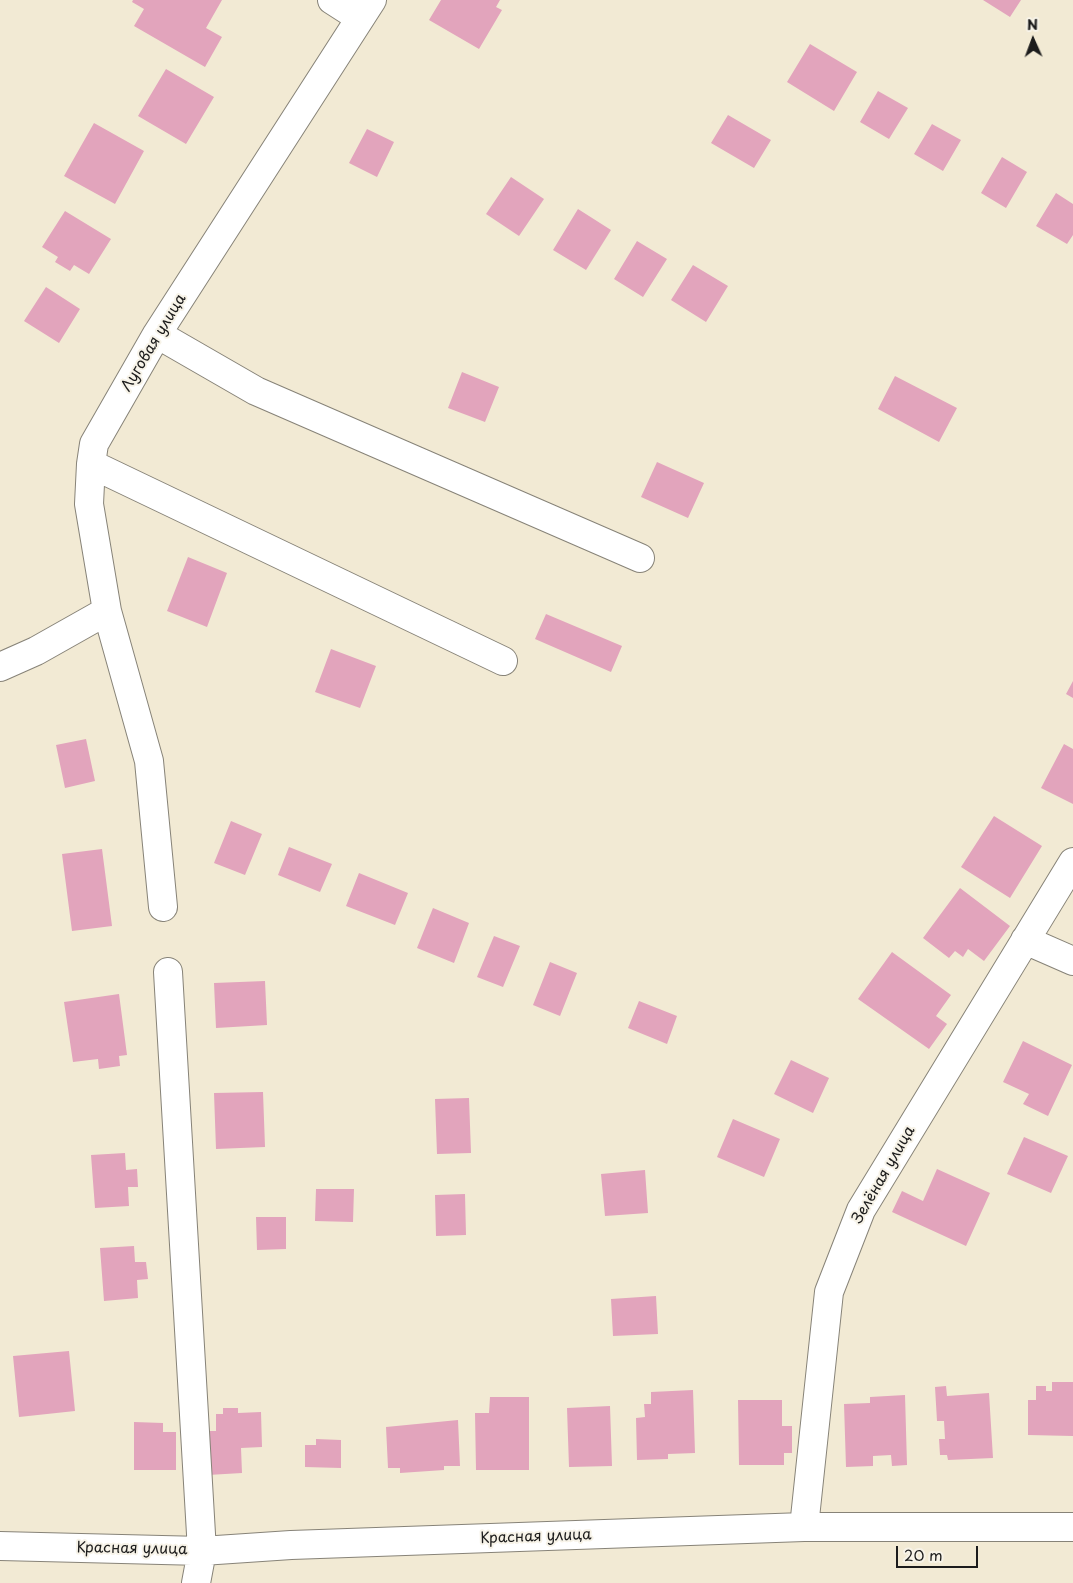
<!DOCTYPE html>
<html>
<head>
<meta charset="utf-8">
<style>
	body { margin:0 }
	#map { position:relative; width:1073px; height:1583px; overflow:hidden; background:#f2ead4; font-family:"Playpen Sans",sans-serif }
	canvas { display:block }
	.north { position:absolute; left:1008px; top:15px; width:50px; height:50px; -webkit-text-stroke:4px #f7f3e8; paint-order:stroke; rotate:358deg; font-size:14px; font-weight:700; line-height:20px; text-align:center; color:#1c1c1c }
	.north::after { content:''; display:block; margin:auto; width:18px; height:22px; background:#1c1c1c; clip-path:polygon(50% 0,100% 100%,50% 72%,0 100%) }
	.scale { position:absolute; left:896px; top:1546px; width:82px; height:22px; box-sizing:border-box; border:2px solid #1c1c1c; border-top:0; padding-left:6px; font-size:15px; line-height:18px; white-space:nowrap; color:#1c1c1c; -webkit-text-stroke:4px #f7f3e8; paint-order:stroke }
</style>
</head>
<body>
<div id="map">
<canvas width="1073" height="1583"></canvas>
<div class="north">N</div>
<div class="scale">20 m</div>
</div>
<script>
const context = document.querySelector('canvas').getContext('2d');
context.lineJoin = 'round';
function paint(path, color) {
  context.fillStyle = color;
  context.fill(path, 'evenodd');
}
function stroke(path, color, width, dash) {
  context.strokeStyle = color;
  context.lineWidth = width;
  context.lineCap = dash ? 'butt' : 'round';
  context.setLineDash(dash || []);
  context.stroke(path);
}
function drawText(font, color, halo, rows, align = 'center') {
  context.font = font + ' "Playpen Sans",sans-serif';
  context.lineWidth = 4;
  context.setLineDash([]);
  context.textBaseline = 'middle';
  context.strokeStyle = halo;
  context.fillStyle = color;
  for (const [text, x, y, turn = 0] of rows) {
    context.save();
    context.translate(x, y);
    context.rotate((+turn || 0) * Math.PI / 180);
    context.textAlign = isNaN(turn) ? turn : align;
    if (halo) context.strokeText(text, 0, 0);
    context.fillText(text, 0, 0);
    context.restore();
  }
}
const building = new Path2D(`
	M133,0H222L206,28L222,37L205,67L134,26L144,9L132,2Z
	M441,0H500L496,7L502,10L479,49L429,20Z
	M983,0H1021L1010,17Z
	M810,44L857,72L834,111L787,82Z
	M166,69L214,97L186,144L138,116Z
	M878,91L908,108L889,139L860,122Z
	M728,115L771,140L754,168L711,143Z
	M94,123L144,151L115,204L64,176Z
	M932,124L961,140L943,171L914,154Z
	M367,129L394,142L377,177L349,163Z
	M1002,157L1027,172L1006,208L981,193Z
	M511,177L544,199L519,236L486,214Z
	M1056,193L1073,204V235L1067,244L1036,226Z
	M578,209L611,230L586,270L553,250Z
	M65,211L111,239L89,274L74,265L70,271L55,262L58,257L42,247Z
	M637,241L667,259L643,297L614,279Z
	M693,265L728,286L706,322L671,300Z
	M46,287L80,309L59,343L24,321Z
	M462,372L499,387L485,422L448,408Z
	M895,376L957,408L939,442L878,409Z
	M657,462L704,483L688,518L641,497Z
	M188,557L227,573L207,627L167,611Z
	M546,614L622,646L611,672L535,639Z
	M331,649L376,666L360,708L315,692Z
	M1073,681V698L1066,694Z
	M86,739L95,781L65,788L56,745Z
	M1064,744L1073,749V804L1041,788Z
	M994,816L1042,846L1010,898L961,867Z
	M231,821L262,834L245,875L214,863Z
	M289,847L332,864L320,892L278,875Z
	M102,849L112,926L72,931L62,854Z
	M359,873L408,893L395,925L346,906Z
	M960,888L1010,926L984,961L968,949L963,957L955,951L949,958L923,938Z
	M433,908L469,923L454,963L417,948Z
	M494,936L520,946L503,987L477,977Z
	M892,952L951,995L936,1016L947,1024L929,1049L858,999Z
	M550,962L577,973L560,1016L533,1005Z
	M265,981L267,1025L216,1028L214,983Z
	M119,994L127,1055L119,1056L120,1066L99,1069L98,1059L73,1062L64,1002Z
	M639,1001L677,1016L667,1044L628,1028Z
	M1023,1041L1072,1065L1048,1116L1023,1104L1029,1094L1003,1082Z
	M791,1060L829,1078L813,1113L774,1094Z
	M263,1092L265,1147L216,1149L214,1093Z
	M469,1098L471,1153L437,1154L435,1099Z
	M733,1119L780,1139L764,1177L717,1157Z
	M1024,1137L1068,1156L1051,1193L1007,1174Z
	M125,1153L126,1170L137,1169L138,1187H128L129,1206L95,1208L91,1155Z
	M937,1169L990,1193L966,1246L892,1212L902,1191L923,1201Z
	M645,1170L648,1213L605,1216L601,1174Z
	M316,1189H354L353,1222L315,1221Z
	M465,1194L466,1235L436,1236L435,1195Z
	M256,1217H286V1249L257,1250Z
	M134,1246L135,1262H146L148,1279L137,1280L138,1298L104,1301L100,1248Z
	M656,1296L658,1334L613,1336L611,1299Z
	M69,1351L75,1411L19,1417L13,1356Z
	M1052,1382H1073V1436L1028,1435V1400H1036V1386H1046V1391H1052Z
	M946,1386L947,1396L989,1393L993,1458L948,1460L947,1455H940L939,1439H945L944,1421H937L935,1387Z
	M693,1390L695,1453L668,1454V1459L637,1460L636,1418L645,1417L644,1404H651V1392Z
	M905,1395L907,1465L892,1466L891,1455L873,1456V1466L846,1467L844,1404L870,1403V1397Z
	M490,1397H529V1470H476L475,1413H489Z
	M738,1400H782V1426H792V1453H784V1465H739Z
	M610,1406L612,1466L569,1467L567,1408Z
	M223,1408H238V1413L261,1412L262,1447L241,1448L242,1473L208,1475L206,1431H216V1414H223Z
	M458,1420L460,1466H444V1470L400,1473V1468H388L386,1427Z
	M134,1422L163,1423V1432H176V1470H134Z
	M316,1439L341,1440V1468L305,1467V1445H316Z`);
const minor = new Path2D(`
	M332,0L360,18
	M157,334L256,391L640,558
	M91,464L503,661
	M0,667L36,651L107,611
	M163,907L149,761L107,611L89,504L91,464L94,444L157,334L372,0
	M1025,940L1073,961
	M168,972L202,1551L196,1583
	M804,1527L829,1292L861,1210L1073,862
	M0,1546L202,1551L291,1545L804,1527H1073`);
const streetNames = [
	["Луговая улица",154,343,-59],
	["Зелёная улица",884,1175,-60],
	["Красная улица",536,1537,-2],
	["Красная улица",132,1549,1]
];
paint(building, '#e2a4bc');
stroke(minor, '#878378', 30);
stroke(minor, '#fff', 28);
drawText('15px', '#1c1c1c', '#f7f3e8', streetNames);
</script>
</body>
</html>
